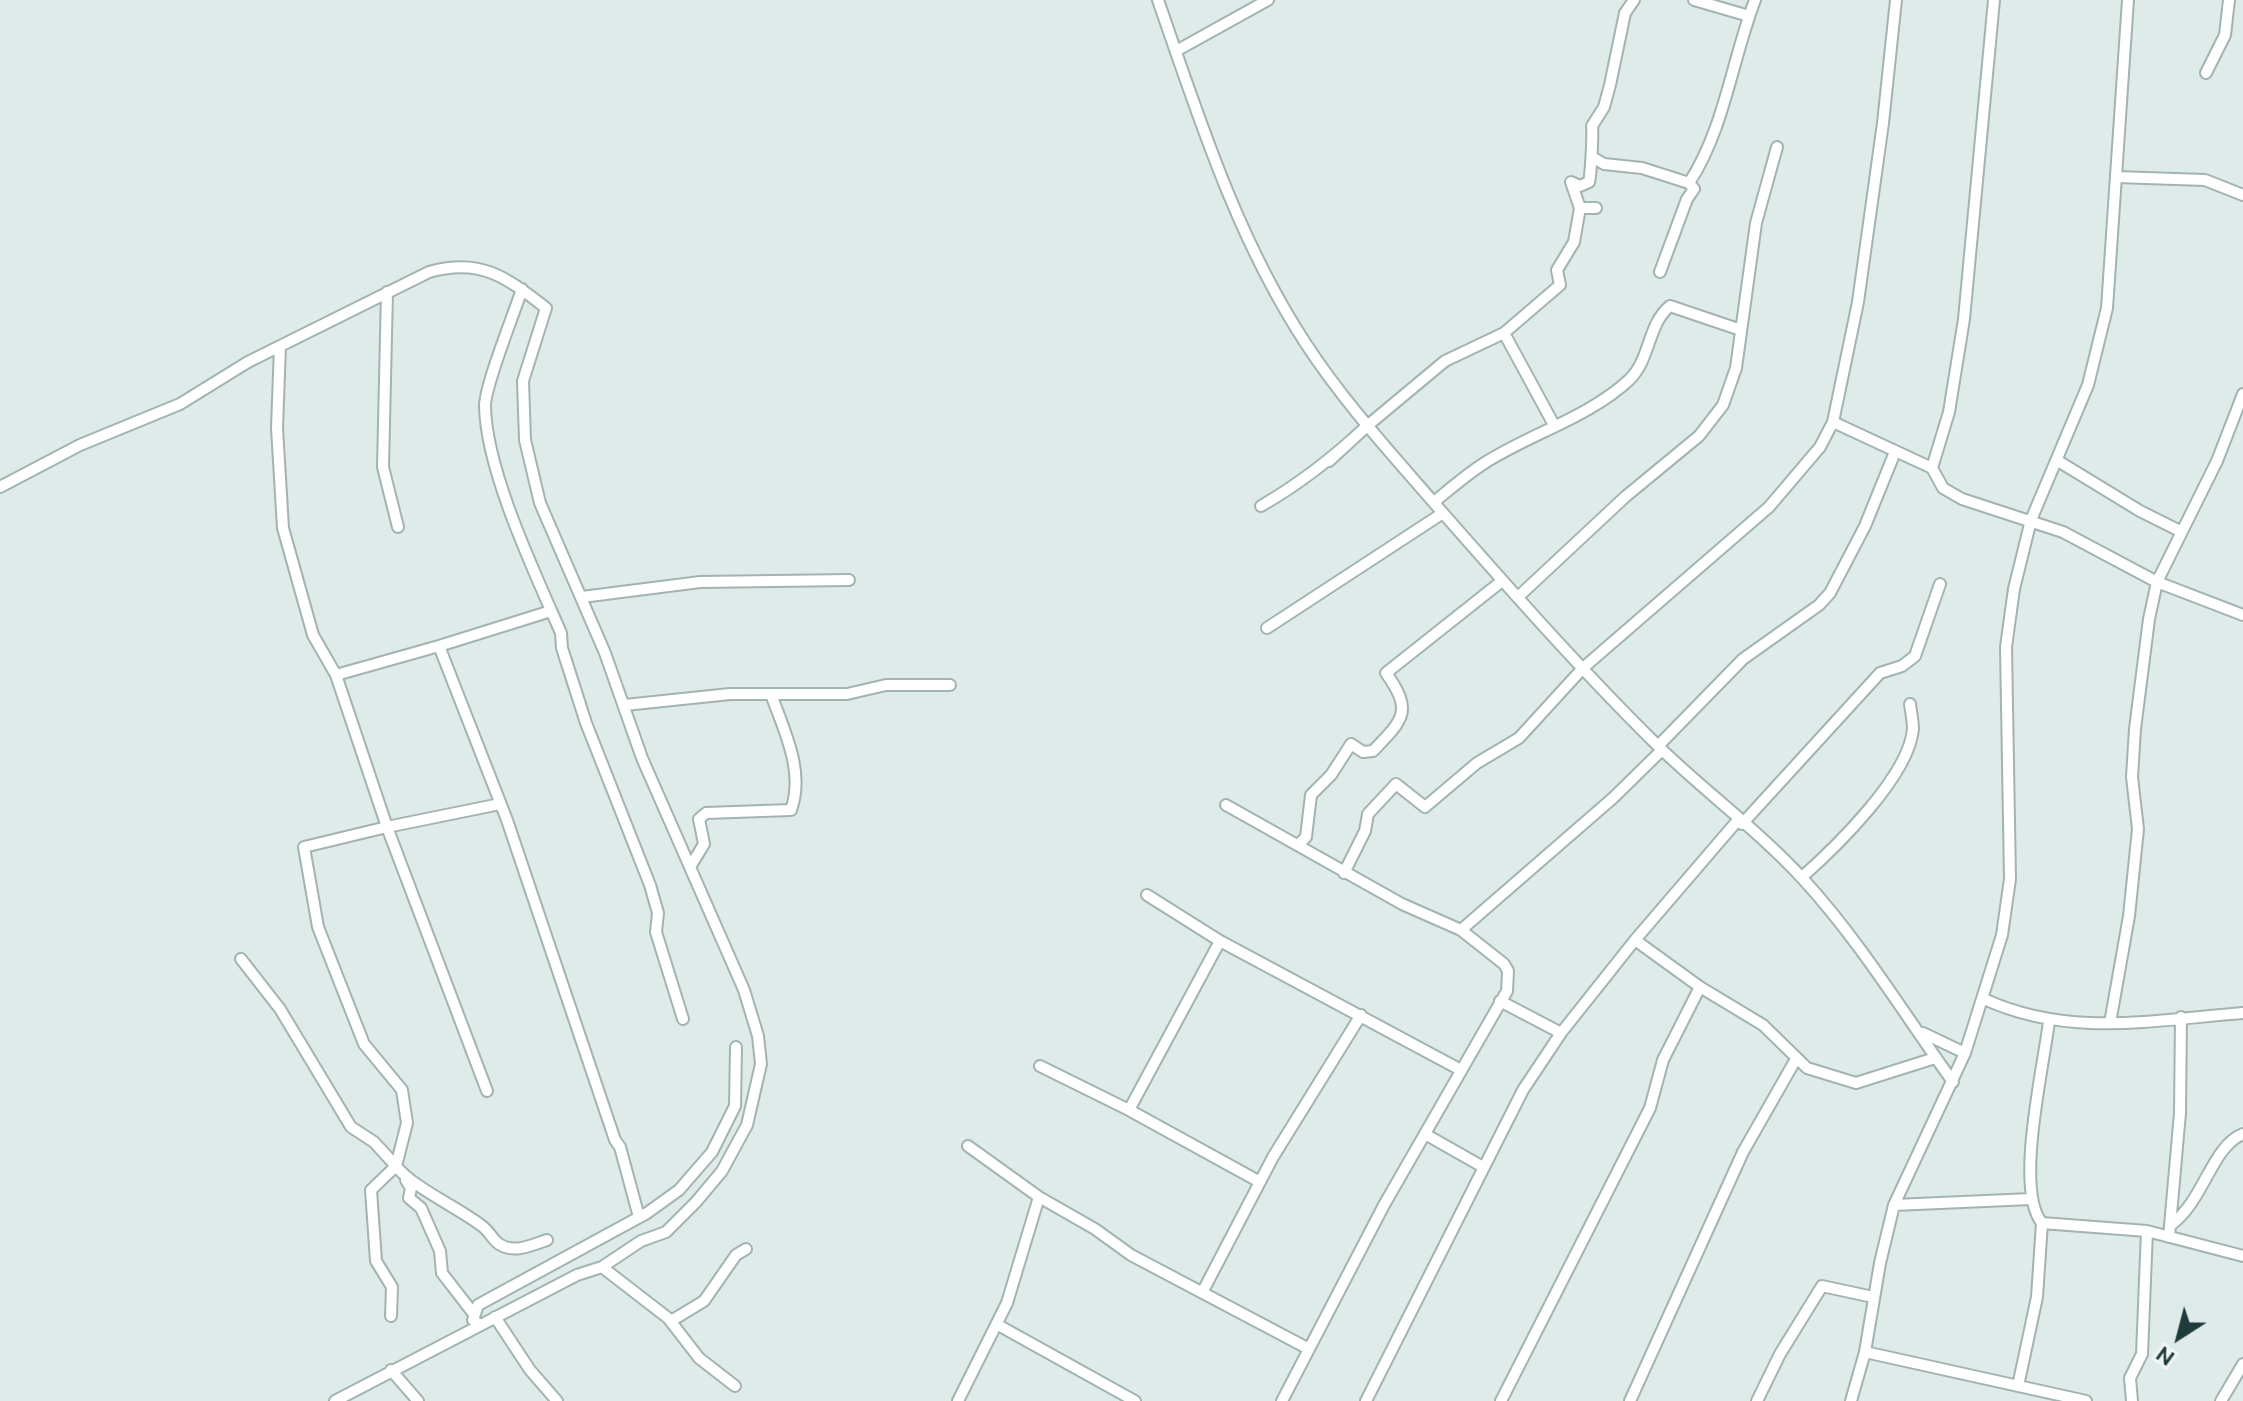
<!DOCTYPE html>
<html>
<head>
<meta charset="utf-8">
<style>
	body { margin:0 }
	#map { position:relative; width:2243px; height:1401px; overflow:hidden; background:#dfebe9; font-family:Ubuntu,sans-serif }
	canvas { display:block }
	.north { position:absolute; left:2139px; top:1297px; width:80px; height:80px; -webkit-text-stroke:6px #f0f7f5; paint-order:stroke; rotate:216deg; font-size:22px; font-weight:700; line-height:32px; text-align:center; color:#203b3b }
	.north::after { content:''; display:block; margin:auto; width:28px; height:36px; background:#203b3b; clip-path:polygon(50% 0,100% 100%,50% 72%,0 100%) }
</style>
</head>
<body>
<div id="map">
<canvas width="2243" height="1401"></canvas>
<div class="north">N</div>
</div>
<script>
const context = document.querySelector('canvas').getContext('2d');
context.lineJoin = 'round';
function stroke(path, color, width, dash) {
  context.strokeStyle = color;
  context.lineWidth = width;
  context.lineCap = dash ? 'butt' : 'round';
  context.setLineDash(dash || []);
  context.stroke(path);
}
const minor = new Path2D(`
	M1158,0C1199,118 1237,239 1306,344C1344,402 1390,452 1435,504C1507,586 1579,668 1657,745C1704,791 1759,831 1803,879C1860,941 1904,1014 1953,1082
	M1694,0L1749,16
	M1994,0L1964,319L1949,412L1932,468L1943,488L1962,499L2063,532L2157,582L2243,615
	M1176,51L1268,0
	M2206,73L2225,35L2229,0
	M1592,157L1604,164L1642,168L1689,183C1724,130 1732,60 1755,0
	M2116,177L2205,180L2243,195
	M1580,208L1571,182L1580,186L1589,182C1591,174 1593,133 1592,126L1604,107L1610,85L1625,13L1634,0
	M1660,272L1687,199L1694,189L1689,183
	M522,289C514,314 485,385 485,406C486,471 535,573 561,633L562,648L586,723L650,885L658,913L656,932L683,1019
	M387,292L383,467L398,527
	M1504,333L1554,425
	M280,346L277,428L283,528L313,635L336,675L387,827L304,847L318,927L364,1044L402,1090L407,1123L396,1166C412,1187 459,1208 482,1226C489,1231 493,1240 499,1244C514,1254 532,1245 547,1240
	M1833,422L1932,468
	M1367,426L1445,361L1504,333L1560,285L1557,270L1574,242L1580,208H1596
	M2058,461L2140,511L2180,531
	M0,487L80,445L180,404L248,362L429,272C481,257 507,278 546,308L523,381L525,440L540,503L605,653L642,758L744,990L758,1036L761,1064L747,1125L722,1171L696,1202L666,1232L641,1241L602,1267L577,1275L335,1401
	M1434,502C1450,489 1466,475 1483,464C1529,434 1588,418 1629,380C1651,359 1647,325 1670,306L1741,330
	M1261,506C1301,483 1334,457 1367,426L1329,461
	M582,597L700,582L849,580
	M1518,597L1625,497L1699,436L1723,405L1736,368L1756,223L1777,147
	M1267,628L1443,513
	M439,646L551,611
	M336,675L439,646L507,820L615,1140L620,1147L639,1217
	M625,705L730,694H847L886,685H950
	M1658,746L1743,659L1819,605L1830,593L1865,526L1895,452
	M1226,805L1402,904L1461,930L1504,964L1508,971L1507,991L1384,1205L1282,1401
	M1742,824L1880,673L1902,666L1915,656L1940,584
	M1299,844L1306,837L1311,795L1331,775L1351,744L1363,752L1373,751C1404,719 1413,711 1386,673L1502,581
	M690,867L704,844L699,819L706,813L791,810C805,771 784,731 771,694
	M1344,873L1365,831L1368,814L1396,784L1425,807L1477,763L1519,738L1583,668L1769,507L1820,447L1833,422L1858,302L1883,123L1896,0
	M1802,877C1836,847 1909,776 1913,729C1913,721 1911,712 1910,704
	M1147,895L1220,941L1459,1069
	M1461,930L1613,798L1662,750
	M1635,940L1700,987L1763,1025L1807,1068L1856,1083L1935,1058
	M241,959L280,1009L351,1127L374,1142L396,1166L371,1190L376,1261L392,1287L391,1316
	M1984,999C2069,1038 2153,1020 2243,1013
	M1500,1001L1561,1033
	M2110,1023L2129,916L2138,829L2132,777L2135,729L2149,619L2157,582L2217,461L2243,394
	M1923,1033L1965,1053
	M1040,1066L1129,1110L1260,1182
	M487,1091L387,827L500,804
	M1129,1110L1220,941
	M1425,1134L1483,1167
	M968,1146L1039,1197L1095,1229L1131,1255L1309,1349
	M406,1180L411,1188L409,1198L421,1208L440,1251L442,1273L473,1313
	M1894,1205L2031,1199
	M2042,1223L2147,1231L2243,1256
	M2172,1224C2204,1200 2212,1146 2243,1134
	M2169,1237L2180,1113L2181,1017
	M602,1267L668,1318L699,1358L735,1386
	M1203,1291L1273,1157L1361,1015
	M495,1317L530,1370L557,1401
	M671,1321L704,1301L736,1255L746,1249
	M480,1325L473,1320L478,1305L647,1213L679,1190L712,1152L735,1106L736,1047
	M998,1325L1135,1401
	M1865,1352L2086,1401
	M391,1370L418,1401
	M2018,1386L2037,1297L2042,1223C2014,1190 2044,1065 2049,1021
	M958,1401L1007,1303L1039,1197
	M1366,1401L1523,1090L1561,1033L1635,940L1738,820
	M1501,1401L1650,1108L1663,1060L1700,987
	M1630,1401L1743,1152L1796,1059
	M1757,1401L1780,1354L1822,1286L1873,1297
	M1851,1401L1865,1352L1880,1263L1894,1205L1965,1053L2002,935L2010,879L2006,647L2014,589L2031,520L2088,385L2107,308L2128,0
	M2132,1401L2130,1378L2142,1354L2147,1231
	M2221,1401L2243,1364`);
stroke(minor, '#a2b3b1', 14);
stroke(minor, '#fff', 10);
</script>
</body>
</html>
